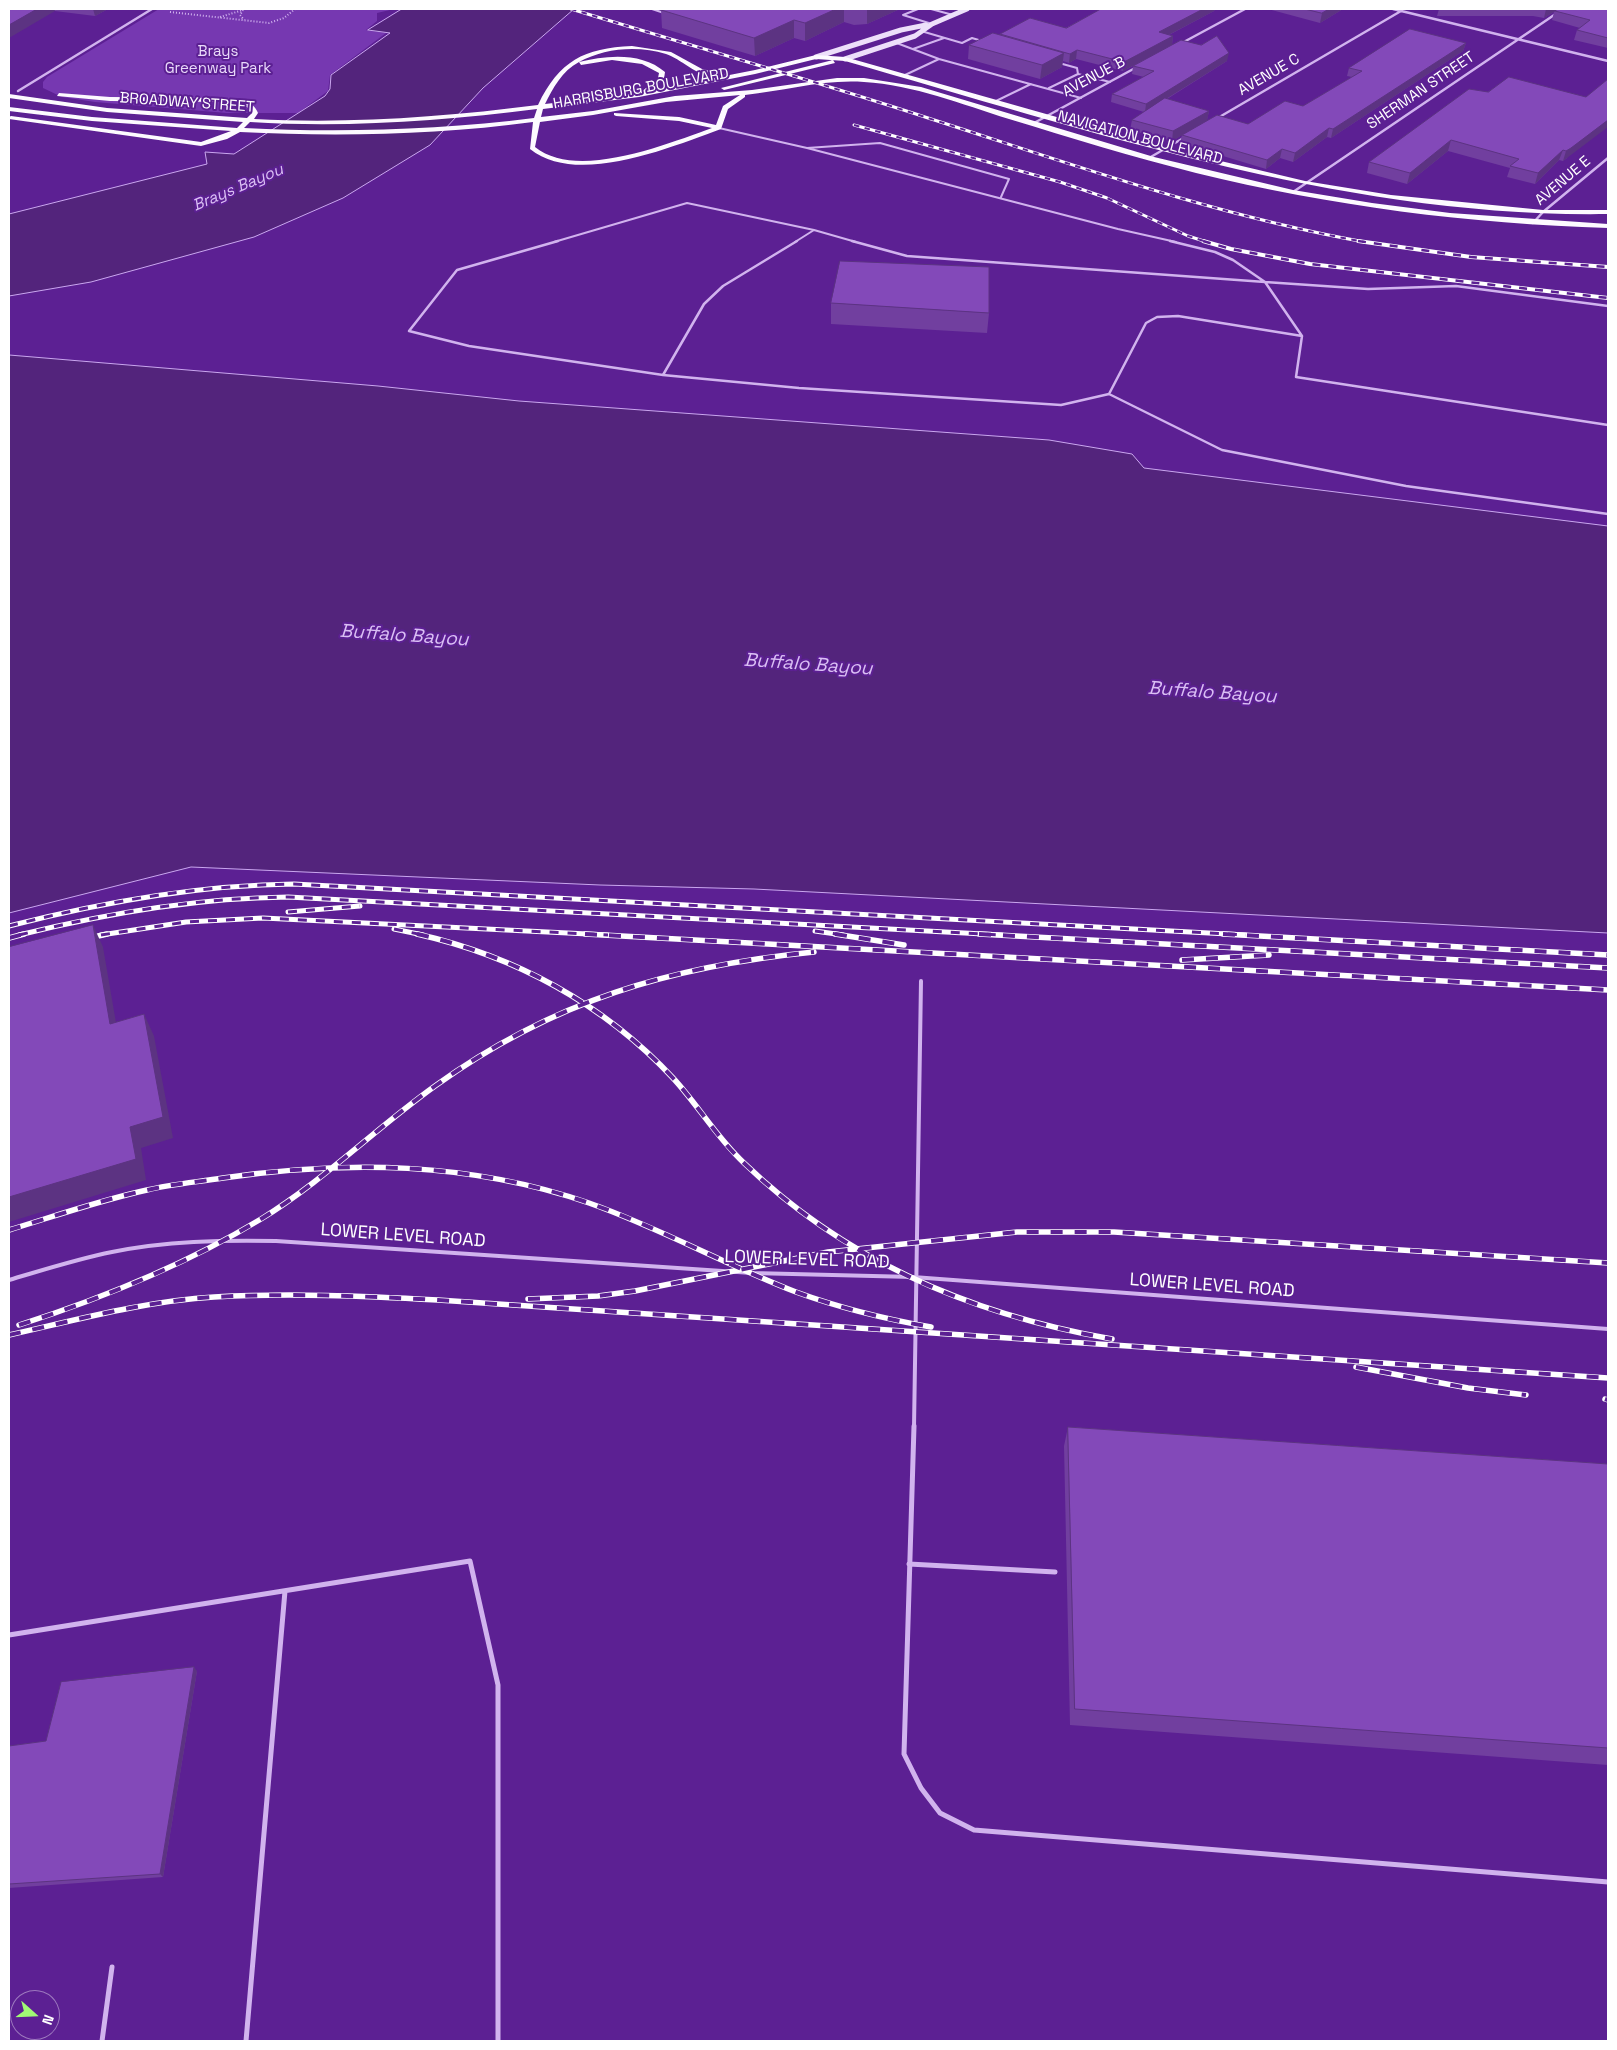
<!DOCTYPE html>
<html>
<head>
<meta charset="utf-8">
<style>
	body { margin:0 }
	#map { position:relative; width:1617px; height:2050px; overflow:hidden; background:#5c2093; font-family:"Space Grotesk",sans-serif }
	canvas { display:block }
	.frame { position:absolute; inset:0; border:10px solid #fff; pointer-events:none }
	.north { position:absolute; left:10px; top:1990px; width:50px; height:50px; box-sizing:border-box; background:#5c2093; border:1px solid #9d79be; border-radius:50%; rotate:110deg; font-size:14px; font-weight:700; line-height:20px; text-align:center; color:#fff }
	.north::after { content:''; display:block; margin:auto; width:18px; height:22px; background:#a0fa74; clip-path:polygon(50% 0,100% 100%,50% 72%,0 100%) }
</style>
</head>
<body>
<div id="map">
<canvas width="1617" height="2050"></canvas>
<div class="frame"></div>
<div class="north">N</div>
</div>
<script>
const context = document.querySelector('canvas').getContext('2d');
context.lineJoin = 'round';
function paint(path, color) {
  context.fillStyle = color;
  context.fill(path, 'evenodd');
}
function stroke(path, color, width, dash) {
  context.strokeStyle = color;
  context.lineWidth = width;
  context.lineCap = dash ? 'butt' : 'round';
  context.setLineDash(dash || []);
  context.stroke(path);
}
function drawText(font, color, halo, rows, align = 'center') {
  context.font = font + ' "Space Grotesk",sans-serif';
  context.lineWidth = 4;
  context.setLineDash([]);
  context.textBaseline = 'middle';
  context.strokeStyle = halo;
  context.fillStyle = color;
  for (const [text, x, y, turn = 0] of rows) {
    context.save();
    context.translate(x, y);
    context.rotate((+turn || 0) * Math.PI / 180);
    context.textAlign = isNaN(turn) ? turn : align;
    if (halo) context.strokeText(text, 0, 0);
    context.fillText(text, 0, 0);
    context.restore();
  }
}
const green = new Path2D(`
	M159,9H394L377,13V21L366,30L386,33L330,75L328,91L298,113H227L95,102L62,97L43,88V82L47,77Z`);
const water = new Path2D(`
	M402,9H574L483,88L430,145L343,198L254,237L91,282L9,296V214L207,164L205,152L234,154L325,96L330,89L331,75L390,33L368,30Z
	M9,355L378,386L519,401L1049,440L1132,454L1144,468L1608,526V933L754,889L600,885L191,867L9,913Z`);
const path = new Path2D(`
	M243,10L240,15L244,20
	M170,12L269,23L284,18L295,9
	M220,17L243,10`);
const laneFar3 = new Path2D(`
	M652,9L664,13
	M918,9L903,15L932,24
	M931,9L953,15
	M921,31L962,43L972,38L982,41
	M894,42L939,59L905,75
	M913,49L944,38
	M939,59L1081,98
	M1059,63L1077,68L1078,74L1110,82
	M1049,88L1078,74
	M996,101L1031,84
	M719,128L807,148
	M1001,197L1009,179L880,143L807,148L1118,229L1176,242
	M554,242L687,203L814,230
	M795,242L814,230L856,242`);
const laneFar2 = new Path2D(`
	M558,241L457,270L409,331L469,346L663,375L799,388L1061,405L1109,394
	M852,241L907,256L1265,282L1302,336L1296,377L1608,425
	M1170,241L1215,252L1233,260L1265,282L1368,289L1456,286L1608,306
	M1302,336L1178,316L1157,317L1146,323L1109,394L1222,450L1406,486L1608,514
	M663,375L704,304L723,286L797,241`);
const laneFar1 = new Path2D(`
	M9,1280C43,1270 77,1259 112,1252C166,1241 221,1240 276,1241L752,1273L913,1277L1608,1329
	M914,1427L921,981`);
const lane = new Path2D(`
	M914,1426L904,1754L921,1788L940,1813L974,1830L1608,1882
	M909,1564L1055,1572
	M9,1635L470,1561L498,1685V2041
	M102,2041L112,1967
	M246,2041L285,1591`);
const street = new Path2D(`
	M1393,9L1608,61
	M1180,44L1245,9
	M18,91L152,9
	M1216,119L1401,11
	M1034,123L1137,67
	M1149,158L1187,136
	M1293,192L1563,9
	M1533,223L1543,212L1608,158`);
const secondary = new Path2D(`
	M816,57L901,30L926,25
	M845,59L915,36L932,24L967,9`);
const primary = new Path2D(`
	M632,46L671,52L702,69L725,74C706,86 683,59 666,54C638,45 604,48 579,62C607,55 642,52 665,72L664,79L648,91L755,70L816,55L845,57L1166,148L1305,181L1391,195L1543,210H1608V214C1346,218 1094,132 845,61L816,59L755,74L639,97L543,109L541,117L593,111L675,96L752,90L837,78H864L921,87L1154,157L1293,190L1372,203L1450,213L1608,224V228C1470,224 1331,206 1196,173C1133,157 1071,138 1009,119C961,104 914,85 864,82C824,79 784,91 745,95V97L728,109L721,129C671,147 577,187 530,149L533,122C436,135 337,137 240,132L227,139L201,146L9,119V117L11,116L201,142L231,131L92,121L9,111V107L92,117L237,128L243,122L107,112L9,98V94L107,108L247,118L252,113C248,104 237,103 228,102L110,101L57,96L59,93L110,97L228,98C240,100 253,100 258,113L254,119C349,124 444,117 538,105C559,61 584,48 632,46ZM612,60L642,64L659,73L658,78L640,93L545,104C553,88 562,71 579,62L581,65ZM740,95L723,106L716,125L679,117L614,113V115L616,116L679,121L712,128C667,144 577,181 535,147L540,122L593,115L666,102ZM537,109L534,118C439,130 340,133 244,128L250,122C346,128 442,121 537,109Z
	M833,60L835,63L724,90L721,88Z`);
const railFar3 = new Path2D(`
	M571,9C689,45 808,79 925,117C1071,164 1214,215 1365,242
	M854,125L1060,182L1107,198L1188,236L1207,242`);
const railFar2 = new Path2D(`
	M1203,241L1231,249L1310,264L1608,298
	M1358,241L1471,257L1608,267`);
const railFar1 = new Path2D(`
	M288,912L360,906
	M9,926C103,902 197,885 294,884L1246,935
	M394,929L423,935
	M815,931L843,935
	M19,935C108,913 196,898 288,897L1002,935
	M101,935L186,922L263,918L608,935`);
const rail = new Path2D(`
	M417,934C515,956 604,1004 673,1078C698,1105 717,1138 744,1163C847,1262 973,1315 1112,1339
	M585,934L1608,990
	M835,934L904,945
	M979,934L1608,968
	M1223,934L1608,955
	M9,938L24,934
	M85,939L107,934
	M1182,960L1269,955
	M9,1230C55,1216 101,1200 147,1190C172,1184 198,1182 223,1178C347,1160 470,1162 589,1203C660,1228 726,1265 796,1292C840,1308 885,1319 931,1327
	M528,1299L598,1296L635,1291L828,1252L1017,1232H1114L1608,1263
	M19,1325C103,1298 185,1265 261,1219C323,1181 375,1129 435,1086C553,1001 671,966 814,952
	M9,1335C76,1320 145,1301 214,1297C289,1293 363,1296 438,1300L1608,1378
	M1356,1367L1468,1388L1526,1395
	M1605,1399L1608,1400`);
const wall = new Path2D(`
	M9,9H108L95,16L55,11Z
	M664,9H900L867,24L854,25L844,22L805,41L794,38L755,56L662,28L661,10Z
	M1101,9H1215L1214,11L1169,35L1173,36L1172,45L1227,61L1167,99L1209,111L1207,120L1248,124L1303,106L1352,77L1347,76L1349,68L1466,43L1463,51L1331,138L1327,137L1293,162L1280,158L1266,169L1180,143L1182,135L1172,141L1130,130L1132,120L1144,112L1111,102L1112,94L1144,77L1132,74L1133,66L1123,71L1076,59L1069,63L1063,61L1062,67L1040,79L968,59L969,45L1000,35V34L1066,28Z
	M1268,9H1343L1320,23Z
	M1439,9H1608V48L1574,40L1577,30L1580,28L1552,20L1554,12L1544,18L1533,16H1437Z
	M1488,92L1586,97L1567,158L1563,161L1559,160L1535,184L1507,177L1510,168L1448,151L1407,184L1367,173L1369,162Z
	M831,303L989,313L987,333L831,324Z
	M1068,1427L1608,1464V1765L1070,1725L1064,1446Z
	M197,1671L163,1877L9,1888V1746L46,1741Z`);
const shadedWall = new Path2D(`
	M37,9H54L55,11L9,38V25Z
	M93,9H108L95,16Z
	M836,9H844V22L805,41V23Z
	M867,9H900L867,24Z
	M1203,9H1215L1214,11L1157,41L1159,32Z
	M1329,9H1343L1320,23L1322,13Z
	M1546,9H1559L1555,11L1554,12L1544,18Z
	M794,20V38L755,56L754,38Z
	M1173,36L1172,45L1123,71L1124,62Z
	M1466,43L1463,51L1331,138L1333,129Z
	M1077,50L1076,59L1069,63L1070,54Z
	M1064,53L1062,67L1040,79L1042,65Z
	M1229,53L1227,61L1145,112L1146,104Z
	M1209,111L1207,121L1172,141L1173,131Z
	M1608,120V127L1563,161L1566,151Z
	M1329,128L1327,137L1293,162L1295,153Z
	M1451,140L1448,151L1407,184L1410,173Z
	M1282,149L1280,158L1266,169L1267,160Z
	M1563,150L1559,160L1535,184L1538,173Z
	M93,925L103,947L120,1046L110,1024Z
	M144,1014L154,1036L173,1138L141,1148L146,1180L9,1222V1197Z
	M194,1667L197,1671L163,1877L160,1874Z`);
const building = new Path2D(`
	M9,9H37L9,25Z
	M664,9H836L805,23L794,20L754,38L661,10Z
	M1101,9H1203L1159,32L1173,36L1124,62L1077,50L1070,54L1000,34L1030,18L1066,28Z
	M1305,9H1329L1322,13Z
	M1558,9H1608V38L1577,30L1590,20L1555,11Z
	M1410,29L1466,43L1333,129L1329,128L1295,153L1282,149L1267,160L1182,135L1217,115L1248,124L1285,101L1303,106L1362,71L1349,68Z
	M993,33L1064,53L1042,65L969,45Z
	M1217,36L1229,53L1146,104L1112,94L1154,71L1133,66L1181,40L1201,45Z
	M1509,77L1586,97L1608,79V120L1571,148L1566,151L1563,150L1538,173L1510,166L1519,159L1451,140L1410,173L1369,162L1469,89L1488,92Z
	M1165,98L1209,111L1173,131L1132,120Z
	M840,261L989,267V313L831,303Z
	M93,925L110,1024L144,1014L163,1117L130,1127L136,1159L9,1197V947Z
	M1068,1427L1608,1464V1748L1075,1709Z
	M194,1667L160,1874L9,1884V1746L46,1741L61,1682Z`);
const farParknames = [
	["Brays",218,52],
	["Greenway Park",218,69]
];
const farStreetnames = [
	["AVENUE C",1269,75,-30],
	["AVENUE B",1094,77,-28],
	["HARRISBURG BOULEVARD",641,89,-10],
	["SHERMAN STREET",1421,91,-34],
	["BROADWAY STREET",187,103,4],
	["NAVIGATION BOULEVARD",1140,138,15],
	["AVENUE E",1563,181,-40]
];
const farWaternames = [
	["Brays Bayou",238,188,-23]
];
const streetNames = [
	["LOWER LEVEL ROAD",403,1236,4],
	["LOWER LEVEL ROAD",807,1260,2],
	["LOWER LEVEL ROAD",1212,1286,4]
];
const waterNames = [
	["Buffalo Bayou",404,636,4],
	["Buffalo Bayou",808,665,4],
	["Buffalo Bayou",1212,693,4]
];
paint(green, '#7638b1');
paint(water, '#53247c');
stroke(water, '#caa7ef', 1);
stroke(path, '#d1b3ee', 2, [1, 2]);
stroke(laneFar3, '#d1b3ee', 2);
stroke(laneFar2, '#d1b3ee', 2.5);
stroke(laneFar1, '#d1b3ee', 4);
stroke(lane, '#d1b3ee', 5);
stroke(street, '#d1b3ee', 2.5);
stroke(secondary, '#eddffa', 5);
paint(primary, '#fdfaff');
stroke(railFar3, '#fff', 3);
stroke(railFar2, '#fff', 4);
stroke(railFar1, '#fff', 5);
stroke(rail, '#fff', 5.5);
stroke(railFar3, '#5c2093', 2, [5.5]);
stroke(railFar2, '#5c2093', 2.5, [8]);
stroke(railFar1, '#5c2093', 3, [9]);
stroke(rail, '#5c2093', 4, [12]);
paint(wall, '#713f9f');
paint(shadedWall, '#5c3382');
paint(building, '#8349b9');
stroke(building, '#5c3382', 1);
drawText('15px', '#e9d9fa', '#5c2093', farParknames);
drawText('15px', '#fff', '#5c2093', farStreetnames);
drawText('italic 16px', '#dabff4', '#5c2093', farWaternames);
drawText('18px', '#fff', '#5c2093', streetNames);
drawText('italic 19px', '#dabff4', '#5c2093', waterNames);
</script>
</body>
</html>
